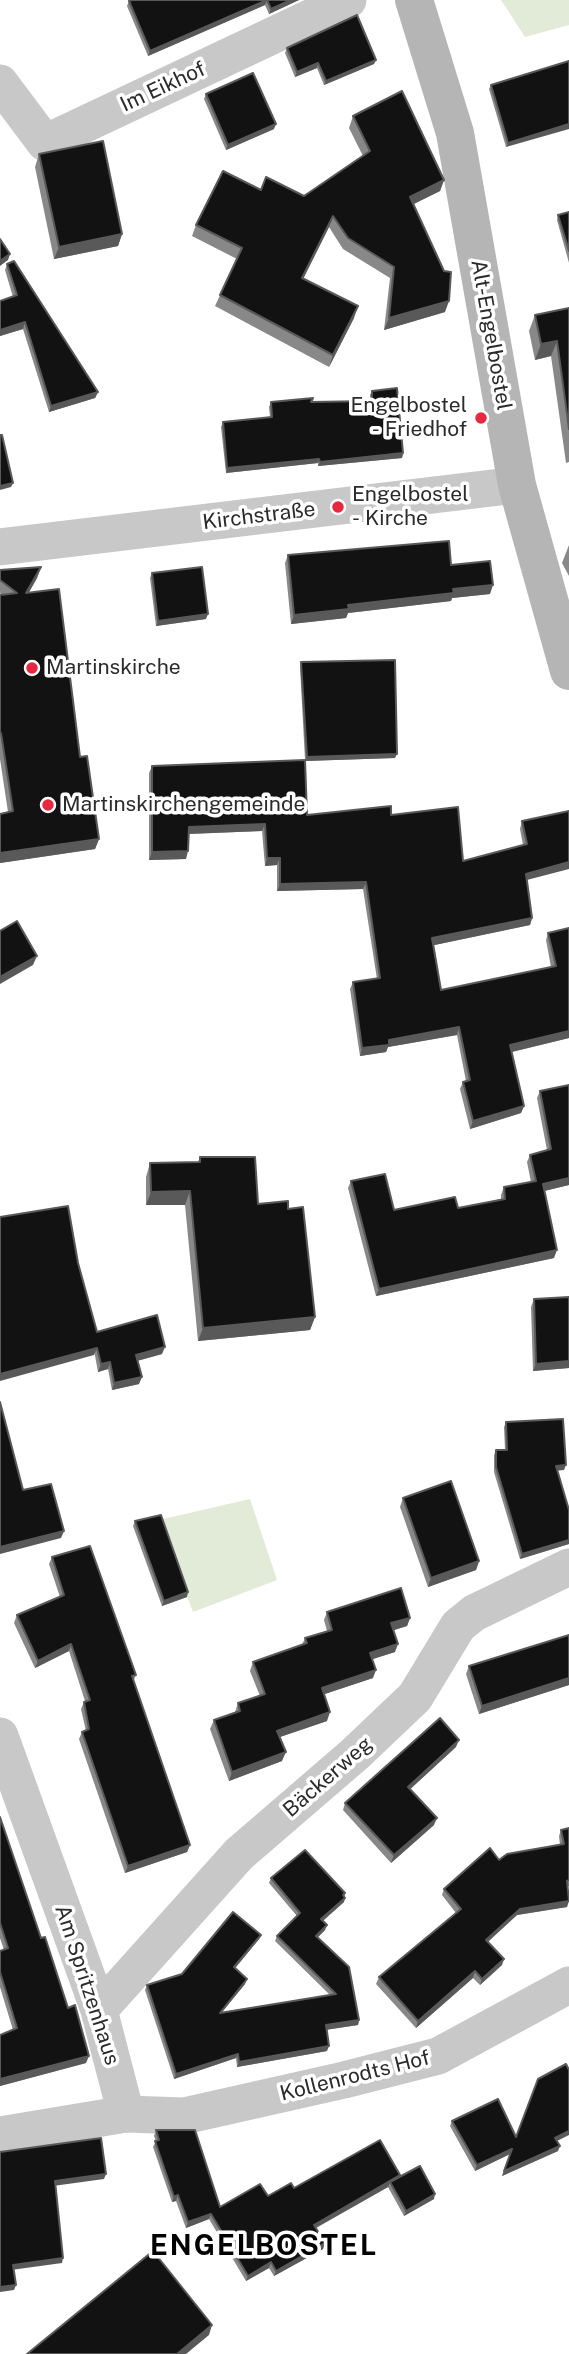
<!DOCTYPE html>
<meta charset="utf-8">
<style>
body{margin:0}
canvas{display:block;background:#fff}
</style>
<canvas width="569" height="2354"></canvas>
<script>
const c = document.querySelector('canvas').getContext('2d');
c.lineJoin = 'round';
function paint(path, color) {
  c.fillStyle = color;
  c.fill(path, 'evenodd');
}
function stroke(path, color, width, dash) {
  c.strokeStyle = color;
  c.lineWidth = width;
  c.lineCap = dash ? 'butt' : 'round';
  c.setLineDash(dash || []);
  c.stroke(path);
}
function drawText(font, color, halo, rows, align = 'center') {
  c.font = font + ' "Public Sans",sans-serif';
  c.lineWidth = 7;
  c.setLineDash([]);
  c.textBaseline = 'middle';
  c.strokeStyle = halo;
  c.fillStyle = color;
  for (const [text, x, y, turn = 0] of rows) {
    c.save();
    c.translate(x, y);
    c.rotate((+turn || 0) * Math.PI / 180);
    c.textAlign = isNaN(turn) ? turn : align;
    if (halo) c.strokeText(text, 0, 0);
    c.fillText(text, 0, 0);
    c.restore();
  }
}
paint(new Path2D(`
 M501,0H569V25L525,37Z
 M250,1499L277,1580L193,1612L159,1520Z`), '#e2ead8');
stroke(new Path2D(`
 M0,83L45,143L348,0
 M0,547L517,485
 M0,1736L99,2010L126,2114L0,2135
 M99,2010L239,1854L355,1754L415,1697L458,1626L474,1613L569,1567
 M126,2114L184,2116L344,2080L438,2056L569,1985`), '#c8c8c8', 37);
stroke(new Path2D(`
 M414,0L455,133L517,485L569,671`), '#b5b5b5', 38);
paint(new Path2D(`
 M299,0L269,14L265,5L148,56L127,6L129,1Z
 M287,48L374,64L324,85L317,68L295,77L285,53Z
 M569,61L506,147L489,89L491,85Z
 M206,94L274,129L226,150L204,99Z
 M353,116L444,180L440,191L413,204L445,312L384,330L390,278L343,249L329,227L303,279L354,318L329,367L215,306L237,259L192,236L196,225L261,190L304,196L363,156L349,128Z
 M39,154L122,234L118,246L54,259L35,167Z
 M569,212V263L557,220L558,215Z
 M7,264L98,392L95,398L49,412L23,329L0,336V301L13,297L5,270Z
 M569,308V462L566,463L551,356L535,360L529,331L535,315Z
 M372,391L403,453L402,458L318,466V463L226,473L221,427L223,422L270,417L269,407L271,402L370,401V395Z
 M569,545V576L562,563Z
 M288,555L451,565L490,594L452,598L451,601L348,613L346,618L291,624L285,563Z
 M41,567L37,578L29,592L80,757L99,839L95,849L0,863V814L8,812L0,759V595H2L0,593V570Z
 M152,573L206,619L156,626L150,578Z
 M301,662L395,758L305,761L307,815H391L463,861L523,845L520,829L522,821L569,811L527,880L532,918L530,925L434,945L441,990L551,967L546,940L548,933L569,928V1038L512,1052L524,1106L521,1113L470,1129L460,1089L463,1082L466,1081L457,1035L388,1047L386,1052L360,1056L350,989L353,982L377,979L363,889L277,891V865L265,866L262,831L188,834L186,859L149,860V773L152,766L305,760L300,667Z
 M569,1085V1185L544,1191L554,1258L376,1296L348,1188L351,1181L394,1210L458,1208L501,1199V1195L504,1187L531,1182L527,1162L530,1155L547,1150L537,1098L540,1091Z
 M200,1157L258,1204L288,1209L315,1317L310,1330L198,1341L185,1205H146V1177L150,1163L198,1162Z
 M78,1263L97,1332L162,1354L137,1361L139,1384L112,1390L108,1369L98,1372Z
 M569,1297V1368L533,1371L531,1307L534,1299Z
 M506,1422L564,1470H557L569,1510V1544L520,1559L494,1472V1455L496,1450H505L504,1427Z
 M403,1498L479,1561L476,1570L428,1587L400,1507Z
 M135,1521L187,1597L162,1606L133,1526Z
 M52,1557L136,1675L133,1682L190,1845L187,1852L125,1873L79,1739L82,1732L86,1731L81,1709L84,1702L85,1701L69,1651L35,1668L14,1623L17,1615L60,1597L49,1564Z
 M327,1612L410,1618L407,1626L393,1630L395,1652L372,1659L373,1678L324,1694L327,1721L280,1737L282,1761L229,1781L210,1729L214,1720L235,1712L238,1703L260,1696L250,1671L253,1662L302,1645L305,1638L327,1631L324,1620Z
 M569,1635V1687V1685L479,1714L466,1674L469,1666Z
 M456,1747L410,1789L434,1825L391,1863L343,1810L345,1803Z
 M0,1817L41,1938L68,2008L86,2063L0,2086V2035L13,2030L0,1987V1951L4,1950L0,1938Z
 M569,1828V1886L567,1887V1907L517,1915L488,1942L502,1965L480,1985L473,1978L416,2028L376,1984L379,1977L456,1913L442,1895L444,1889L499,1860L560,1845L559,1836L561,1830Z
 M271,1878L345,1893L344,1902L323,1921L325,1930L317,1938L359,2020L358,2025L326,2030L327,2051L237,2067L236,2058L174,2079L145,1990L147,1985L182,1974L259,1939L235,1968L245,1984L222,2012L330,1995L275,1941L277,1936L297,1916L269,1883Z
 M452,2121L516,2137L557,2141L558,2151L502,2176L510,2154L475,2171L450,2126Z
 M156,2130L220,2207L268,2196L294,2188L400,2175L434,2199L404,2216L388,2187L316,2228L325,2243L323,2249L274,2276L269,2268L246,2281L209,2219L186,2228L176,2201L172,2202L153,2147L156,2141L154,2136Z`), '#888');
paint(new Path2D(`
 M267,0L265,5L148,56L150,51Z
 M291,0H299L269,14L271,9Z
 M376,60L374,64L324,85L326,81Z
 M318,63L317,68L295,77L297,72Z
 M276,124L274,129L226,150L228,145Z
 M569,124V129L506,147L508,143Z
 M444,180L440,191L406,208L410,197Z
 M333,216L329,227L298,289L302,278Z
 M122,234L118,246L54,259L59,247Z
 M10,254L8,260L0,266V261Z
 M449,301L445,312L384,330L389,318Z
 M358,306L354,318L329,367L333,355Z
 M25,322L23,329L0,336V330Z
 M557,341L551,356L535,360L541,344Z
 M98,392L95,398L49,412L51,406Z
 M403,453L402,458L318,466L320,462Z
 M319,459L318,463L226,473L227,468Z
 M13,483L11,487L0,490V486Z
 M41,567L37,578L23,603L26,593Z
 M493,585L490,594L452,598L451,601L348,613L346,618L291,624L294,615L348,605L453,589Z
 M208,614L206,619L156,626L158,621Z
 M397,754L395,758L305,761L307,757Z
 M265,824L262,831L186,834L189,827Z
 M99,839L95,849L0,863V853Z
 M188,851L186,859L149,860L152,852Z
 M267,858H280L277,865L265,866Z
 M569,862V869L523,881L526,874Z
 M366,882L363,889L277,891L280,884Z
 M532,918L530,925L430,946L432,938Z
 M37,956L33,965L0,984V977Z
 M459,1027L457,1035L388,1047L386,1052L360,1056L362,1048L389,1040Z
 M569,1031V1038L507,1053L510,1045Z
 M524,1106L521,1113L470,1129L473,1121Z
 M569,1178V1185L540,1192L543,1184Z
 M190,1191L185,1205H146L151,1192Z
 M557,1250L554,1258L376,1296L379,1289Z
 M315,1317L310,1330L198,1341L203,1328Z
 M165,1347L162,1354L133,1362L136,1355Z
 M97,1348L94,1355L0,1381V1374Z
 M569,1361V1368L533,1371L536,1364Z
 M110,1362L108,1369L98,1372L101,1364Z
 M142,1377L139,1384L112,1390L114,1383Z
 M566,1465L564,1470L554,1471L556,1466Z
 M64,1531L61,1538L0,1554V1547Z
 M569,1540V1544L520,1559L522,1554Z
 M479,1561L476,1570L428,1587L431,1578Z
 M188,1592L187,1597L162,1606L164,1601Z
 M410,1618L407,1626L388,1632L391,1623Z
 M71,1644L69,1651L35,1668L38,1661Z
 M398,1644L395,1652L367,1661L370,1653Z
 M376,1670L373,1678L319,1696L322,1688Z
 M569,1678V1685L479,1714L482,1706Z
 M330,1712L327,1721L274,1739L277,1731Z
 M459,1740L456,1747L405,1794L408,1787Z
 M286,1752L282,1761L229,1781L232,1772Z
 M437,1818L434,1825L391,1863L394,1855Z
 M190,1845L187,1852L125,1873L128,1866Z
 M345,1898L344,1902L319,1924L321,1919Z
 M569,1901L567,1907L517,1915L483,1946L486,1940L520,1909Z
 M327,1925L325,1930L314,1941L316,1936Z
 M261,1935L259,1939L232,1972L234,1967Z
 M504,1959L502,1965L480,1985L482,1979Z
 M475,1971L473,1978L416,2028L418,2021Z
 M247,1979L245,1984L218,2017L220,2013Z
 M359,2020L358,2025L324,2030L326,2025Z
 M329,2046L327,2051L237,2067L239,2062Z
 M238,2054L236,2058L174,2079L176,2074Z
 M89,2056L86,2063L0,2086V2079Z
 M569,2131V2135L553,2143L555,2138Z
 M560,2146L558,2151L502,2176L504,2171Z
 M512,2149L510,2154L475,2171L477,2165Z
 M106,2174L104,2179L53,2186L55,2181Z
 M400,2175L390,2182L388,2187L312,2230L314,2225Z
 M435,2194L434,2199L404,2216L406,2211Z
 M178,2195L176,2201L172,2202L174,2197Z
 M211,2214L209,2219L186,2228L188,2222Z
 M325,2243L323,2249L274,2276L276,2271Z
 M63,2258L62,2263L11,2270L13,2265Z
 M271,2262L269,2268L246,2281L248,2276Z
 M16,2285L14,2290L0,2292V2287Z
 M212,2325L209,2335L186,2354H177Z`), '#595959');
const building = new Path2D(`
 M132,0H291L271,9L267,0L150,51L129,1Z
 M357,15L376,60L326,81L318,63L297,72L287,48Z
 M569,61V124L508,143L491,85Z
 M253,73L276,124L228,145L206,94Z
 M402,91L444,180L410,197L444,271L451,272L449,301L389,318L394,267L348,238L333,216L302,278L358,306L333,355L220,295L242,248L196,225L223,171L261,190L266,177L304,196L370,151L353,116Z
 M103,141L122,234L59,247L39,154Z
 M569,212V251L558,215Z
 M0,239L10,254L0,261Z
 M14,261L98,392L51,406L25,322L0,330V301L17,295L7,264Z
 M569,308V429L557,341L541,344L535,315Z
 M397,388L403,453L320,462L319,459L227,468L223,422L272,417L271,402L313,398L311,402L372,401V391Z
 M0,435H2L13,483L0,486Z
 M449,541L451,565L490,561L493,585L453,589L454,593L348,605L349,609L294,615L288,555Z
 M41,567L26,593L59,589L80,757L87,756L99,839L0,853V814L13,811L1,733H0V595L17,593L0,580V570Z
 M202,567L208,614L158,621L152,573Z
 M395,660L397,754L307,757L301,662Z
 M305,760L307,815L391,806V815L458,807L463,861L527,844L522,821L569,811V862L526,874L532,918L432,938L441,990L556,966L548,933L569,928V1031L510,1045L524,1106L473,1121L463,1082L470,1080L459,1027L389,1040V1045L362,1048L353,982L380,978L366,882L280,884V858H267L265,824L189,827L188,851L152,852V766Z
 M17,921L37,956L0,977V931Z
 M569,1085V1178L543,1184L557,1250L379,1289L351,1181L385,1174L394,1210L455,1197L458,1208L505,1199L504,1187L536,1181L530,1155L551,1149L540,1091Z
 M200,1157H255L258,1204L288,1201V1209L303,1207L315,1317L203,1328L190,1191L151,1192L150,1163L200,1162Z
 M68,1206L78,1263L97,1332L157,1315L165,1347L136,1355L142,1377L114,1383L110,1362L101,1364L97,1348L0,1374V1217Z
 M569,1297V1361L536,1364L534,1299Z
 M0,1402L23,1490L51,1484L64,1531L0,1547Z
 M563,1419L566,1465L556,1466L569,1510V1540L522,1554L496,1467V1450H507L506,1422Z
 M451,1481L479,1561L431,1578L403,1498Z
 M161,1515L188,1592L164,1601L135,1521Z
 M90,1546L136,1675L132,1676L190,1845L128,1866L82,1732L89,1729L84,1702L90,1700L71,1644L38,1661L17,1615L64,1595L52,1557Z
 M401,1588L410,1618L391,1623L398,1644L370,1653L376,1670L322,1688L330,1712L277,1731L286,1752L232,1772L214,1720L240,1711L238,1703L265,1694L253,1662L307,1643L305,1638L332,1630L327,1612Z
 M569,1635V1678L482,1706L469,1666Z
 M440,1718L459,1740L408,1787L437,1818L394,1855L345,1803Z
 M0,1817L41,1938L45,1937L68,2008L75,2005L89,2056L0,2079V2035L17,2028L0,1972V1951L8,1948L0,1923Z
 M569,1828V1880L567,1881L569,1901L520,1909L486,1940L504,1959L482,1979L475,1971L418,2021L379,1977L461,1909L444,1889L490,1848L499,1860L507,1854L564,1844L561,1830Z
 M305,1850L345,1893L343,1895L345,1898L321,1919L327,1925L316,1936L349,1967L359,2020L326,2025L329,2046L239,2062L238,2054L176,2074L147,1985L182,1974L233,1912L261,1935L234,1967L247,1979L220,2013L336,1994L277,1936L300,1913L271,1878Z
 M566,2064L569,2070V2131L555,2138L560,2146L504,2171L512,2149L477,2165L452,2121L498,2099L516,2137L538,2079Z
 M156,2130H195L220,2207L260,2184L268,2196L291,2183L294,2188L380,2140L400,2175L314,2225L325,2243L276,2271L271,2262L248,2276L211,2214L188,2222L178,2195L174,2197L155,2141L159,2140Z
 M101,2138L106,2174L55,2181L63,2258L13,2265L16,2285L0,2287V2152Z
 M420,2166L435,2194L406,2211L390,2182Z
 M153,2251L212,2325L177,2354H27Z`);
paint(building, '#121212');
stroke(building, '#595959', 2);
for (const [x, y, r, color] of [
 [481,418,7,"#e6293f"],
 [338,507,7,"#e6293f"],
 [32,668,7,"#e6293f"],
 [48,805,7,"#e6293f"]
]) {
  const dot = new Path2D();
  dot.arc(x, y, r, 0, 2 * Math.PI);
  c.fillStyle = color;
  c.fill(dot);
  stroke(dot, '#fff', 2.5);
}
drawText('21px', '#2b2b2b', '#fff', [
 ["Im Eikhof",163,87,-25],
 ["Alt-Engelbostel",491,335,80],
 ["Kirchstraße",259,516,-7],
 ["Bäckerweg",328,1777,-41],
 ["Am Spritzenhaus",87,1985,72],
 ["Kollenrodts Hof",355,2076,-14]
]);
drawText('21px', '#2b2b2b', '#fff', [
 ["Engelbostel",467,406,"right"],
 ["- Friedhof",467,430,"right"],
 ["Engelbostel",352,495],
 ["- Kirche",352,519],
 ["Martinskirche",46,668],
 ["Martinskirchengemeinde",62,805]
], 'left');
c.letterSpacing = '2px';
drawText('bold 28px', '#000', '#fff', [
 ["ENGELBOSTEL",264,2246]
]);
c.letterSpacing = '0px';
</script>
